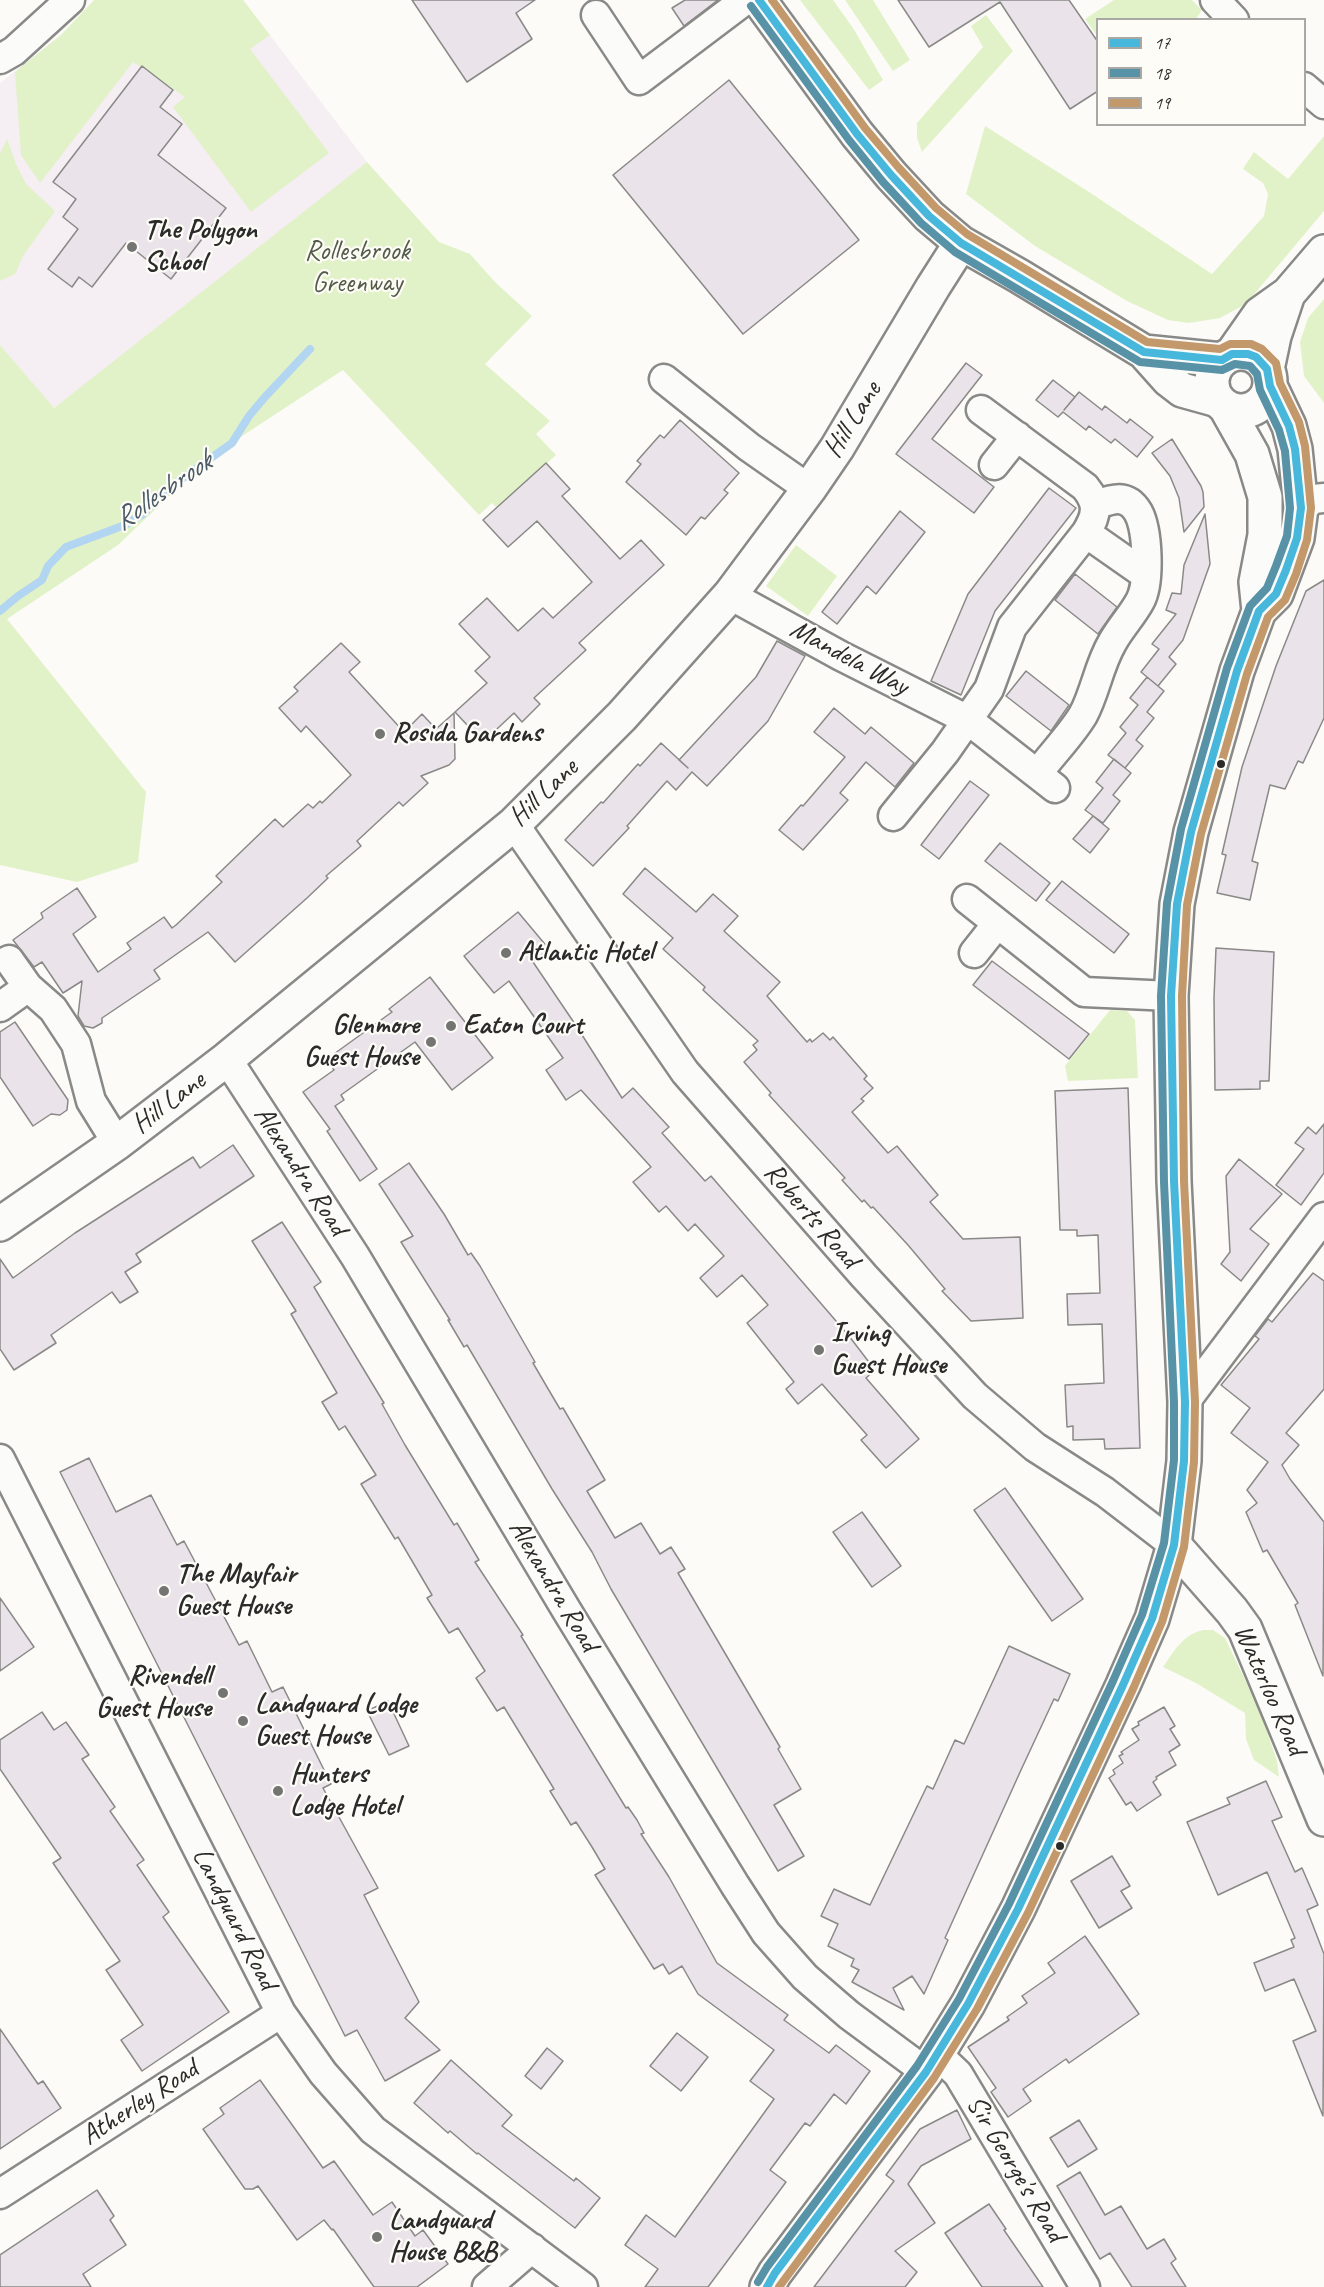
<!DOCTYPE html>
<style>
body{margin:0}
#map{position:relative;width:1324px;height:2287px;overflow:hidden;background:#fcfbf8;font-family:Caveat,sans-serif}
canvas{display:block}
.legend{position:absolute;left:1096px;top:18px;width:210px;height:108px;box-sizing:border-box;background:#fdfcf7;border:2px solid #a9a8a5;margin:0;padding:8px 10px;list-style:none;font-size:18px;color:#2b2b2b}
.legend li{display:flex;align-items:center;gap:12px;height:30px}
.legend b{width:30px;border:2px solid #a9a8a5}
</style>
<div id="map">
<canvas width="1324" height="2287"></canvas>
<ul class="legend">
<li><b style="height:8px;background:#47b8db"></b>17</li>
<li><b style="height:8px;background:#5892a7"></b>18</li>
<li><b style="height:8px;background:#c3986a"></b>19</li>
</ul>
</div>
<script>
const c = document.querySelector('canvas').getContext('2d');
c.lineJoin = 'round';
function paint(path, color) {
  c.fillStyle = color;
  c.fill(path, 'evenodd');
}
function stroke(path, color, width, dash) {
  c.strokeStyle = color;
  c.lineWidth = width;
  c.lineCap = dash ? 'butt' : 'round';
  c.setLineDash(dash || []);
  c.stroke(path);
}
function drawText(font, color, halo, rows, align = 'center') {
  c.font = font + ' Caveat,sans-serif';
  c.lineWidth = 4.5;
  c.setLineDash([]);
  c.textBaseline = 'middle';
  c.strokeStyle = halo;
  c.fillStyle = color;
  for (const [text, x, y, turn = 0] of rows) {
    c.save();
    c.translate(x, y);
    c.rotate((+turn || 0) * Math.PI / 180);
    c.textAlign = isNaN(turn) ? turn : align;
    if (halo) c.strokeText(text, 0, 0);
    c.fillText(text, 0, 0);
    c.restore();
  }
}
paint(new Path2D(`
 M94,0H243L367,162L162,331L53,408L0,345V83L61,35Z`), '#f5eef2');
paint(new Path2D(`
 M94,0H243L270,35L250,49L329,153L251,212L173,107L185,97L133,62L40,183L21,155L15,72L61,35Z
 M800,0H833L853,28L883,80L869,90Z
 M845,0H873L910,60L893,71Z
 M1114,0H1192L1202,10L1196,19L1098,20L1097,36L1085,19Z
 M986,15L1013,51L922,152L917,138V123L983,47L971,26Z
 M985,126L1086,190L1212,274L1264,216L1268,194L1263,183L1243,169L1254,152L1288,179L1324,136V211L1246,304L1220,318L1189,323L1168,320L1127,301L1035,246L966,194Z
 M7,139L16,164L26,184L55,211L23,256L15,274L0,281V154Z
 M367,162L439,242L470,254L495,282L532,316L485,364L550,421L536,434L556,455L497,508L492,503L479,515L343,370L210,457L118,545L7,619L146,792L138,862L77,882L0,865V345L54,408Z
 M1324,299V403L1304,376L1300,342L1308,318Z
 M796,545L837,576L808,616L766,586Z
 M1110,1010L1127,1011L1135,1020L1138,1078L1068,1081L1065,1066Z
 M1204,1630H1213L1225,1638L1260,1711L1277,1761L1279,1777L1254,1760L1246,1739L1245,1713L1196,1683L1163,1667C1174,1651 1184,1633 1204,1630Z`), '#e2f2c8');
stroke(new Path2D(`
 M0,611L18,596L42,580L48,566L66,547L125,525L143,514L162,493L232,443L249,416L265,397L310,349`), '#b2d5f2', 8);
const building = new Path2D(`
 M412,0H535L516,13L532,39L467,82Z
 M685,0H718L684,26L672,8Z
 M898,0H1069L1098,42V91L1070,109L1000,2L929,47Z
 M142,66L173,90L160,107L182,124L158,155L226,208L171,279L126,243L92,287L79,277L72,287L48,269L78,229L63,217L76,199L53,182Z
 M729,80L859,240L743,334L613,175Z
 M966,363L982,375L932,439L994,487L974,513L896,454Z
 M1053,380L1075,397L1064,410L1079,392L1102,410L1105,406L1127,423L1130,419L1153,437L1137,457L1115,439L1111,443L1089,426L1086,430L1063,412L1058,417L1036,400Z
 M680,420L739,473L724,490L728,493L705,519L701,517L686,535L626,482L641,464L637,461L660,435L664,438Z
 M1172,439L1201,486L1203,492L1204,507L1184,532L1179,498L1170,476L1152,453Z
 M546,463L570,489L562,496L620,559L641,540L664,565L579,643L586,650L534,698L540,704L522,722L514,713L483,742L455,712L487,683L475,671L490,657L459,624L487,598L518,631L543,608L553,618L592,582L537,521L508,547L483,520Z
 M1049,488L1076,508L995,611L961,695L931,681L968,594Z
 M900,511L925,532L876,594L867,586L837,624L822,612Z
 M1205,514L1210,564L1183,640L1169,657L1176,664L1158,686L1141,672L1159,649L1152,644L1176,614L1166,610L1172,593L1181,594L1184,565Z
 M1075,574L1117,607L1098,634L1055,600Z
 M1324,580V718L1303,763L1298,761L1285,789L1270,785L1252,861L1258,863L1250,900L1217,893L1226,855L1222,854L1242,767L1276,666L1306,591Z
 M777,641L805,656L768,721L707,786L692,772L676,790L667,781L627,826L629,828L593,866L565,840L601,802L603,803L638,764L640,766L661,743L688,768L679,760L756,677Z
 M341,643L360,662L349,672L404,732L422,714L436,729L454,713L455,759L449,765L421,776L428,783L403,806L399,802L357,841L361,846L326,876L328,878L307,898L235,962L208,932L154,970L160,979L102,1018V1023L93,1028L84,1026L78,1016L82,981L63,993L42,962L34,967L13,940L43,918L41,913L77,888L96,917L73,934L98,972L131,949L127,943L164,917L172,928L176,925L222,882L216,876L275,819L283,827L308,804L313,808L320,801L322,803L351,775L306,726L301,732L279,708L298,691L294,687Z
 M1026,671L1069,705L1051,731L1006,696Z
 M1147,677L1164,691L1147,712L1154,718L1136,740L1143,746L1125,768L1108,755L1126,733L1120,727L1138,705L1130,698Z
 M834,708L865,734L871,727L914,763L895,787L866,762L840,793L848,800L803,850L779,830L801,805L803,806L845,757L814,732Z
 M1114,759L1131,773L1113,795L1120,801L1103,823L1085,810L1103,788L1096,782Z
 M970,781L989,795L939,859L921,845Z
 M1093,816L1109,829L1090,853L1073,839Z
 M1000,843L1050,883L1036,901L985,861Z
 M645,868L696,912L713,894L738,916L724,931L780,982L767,996L807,1042L810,1039L812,1042L823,1033L830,1040L833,1037L867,1076L864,1079L873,1088L861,1099L864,1101L852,1112L888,1153L897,1146L938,1195L930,1202L963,1239L1020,1237L1023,1318L971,1321L942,1291L945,1289L908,1245L873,1207L871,1208L864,1200L862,1202L842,1180L845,1178L769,1095L771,1093L744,1062L757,1050L753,1045L758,1041L703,990L705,987L663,949L673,938L623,894Z
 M1062,881L1129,934L1114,953L1046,900Z
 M518,912L549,949L533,962L577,1027L622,1098L633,1088L669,1127L662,1133L705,1181L711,1176L849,1336L875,1370L866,1378L919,1439L886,1468L861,1440L867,1435L822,1384L798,1404L786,1389L794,1382L747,1323L768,1305L742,1275L717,1297L700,1278L724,1256L695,1224L688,1231L666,1206L659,1212L633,1182L651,1167L581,1090L566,1100L546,1070L563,1058L509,981L494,993L464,956Z
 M1216,948L1274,952L1269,1081H1260V1089L1215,1090L1214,998Z
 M992,961L1089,1034L1069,1059L973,985Z
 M430,977L493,1058L452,1090L415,1042L341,1095L344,1100L335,1106L377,1169L360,1181L327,1131L330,1129L303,1092L334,1070L327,1059L392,1012L389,1009Z
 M15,1022L68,1100L67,1110L60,1115L51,1114L33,1126L0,1077V1032Z
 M1128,1088L1140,1448L1105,1449L1104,1439L1073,1440V1426L1067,1427L1065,1385L1104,1383L1102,1324L1068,1325L1067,1294L1100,1293L1098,1235L1077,1236V1230H1060L1055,1091Z
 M1324,1124V1173L1301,1205L1276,1185L1304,1149L1295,1143L1308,1127L1316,1134Z
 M233,1145L254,1176L136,1254L141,1262L125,1272L138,1292L120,1303L112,1292L51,1335L56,1343L14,1370L0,1349V1259L13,1278L75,1233L193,1157L200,1168Z
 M1239,1159L1282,1194L1250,1229L1269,1244L1241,1281L1221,1264L1230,1252L1226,1176Z
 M409,1163L444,1214L468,1255L471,1253L480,1266L535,1362L533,1363L547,1387L560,1409L563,1408L605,1480L587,1491L615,1538L641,1523L660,1554L671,1547L685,1569L678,1573L780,1747L778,1749L801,1789L774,1805L804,1856L778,1871L611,1589L592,1552L552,1489L467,1345L464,1347L448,1320H450L401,1242L413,1236L379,1184Z
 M282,1222L321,1282L314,1287L384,1403L382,1404L405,1445L454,1525L457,1523L479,1560L475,1562L523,1635L521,1636L626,1808L628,1807L637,1820L644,1833L641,1834L669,1877L717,1963L788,2015L784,2020L829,2053L836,2045L870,2071L846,2104L834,2094L810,2126L805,2123L770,2170L786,2182L708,2287H645L658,2269L625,2245L646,2215L675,2237L774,2099L750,2081L774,2050L698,1994L682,1966L669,1974L663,1964L654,1969L595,1875L605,1869L592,1847L576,1822L571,1825L550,1791L554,1789L504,1707L497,1711L476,1678L485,1671L458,1628L449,1633L427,1598L432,1595L398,1537L395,1539L361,1484L376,1475L345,1426L339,1430L322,1402L337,1393L291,1314L296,1311L252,1241Z
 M1313,1273L1324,1281V1389L1286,1433L1299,1445L1282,1465L1290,1479L1324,1522L1323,1676L1295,1605L1298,1603L1267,1550L1263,1552L1246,1512L1257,1503L1247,1490L1268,1462L1231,1433L1250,1408L1221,1385L1259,1339L1255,1336L1268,1319L1272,1322Z
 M89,1458L116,1512L151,1495L177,1545L184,1541L239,1645L247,1641L272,1692L283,1687L331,1784L323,1788L378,1888L364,1895L419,2002L405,2018L440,2050L385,2081L357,2030L345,2036L60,1472Z
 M1005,1488L1083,1599L1052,1621L974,1510Z
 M862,1512L901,1566L872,1587L833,1532Z
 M0,1598L34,1647L0,1671Z
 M1009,1646L1070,1674L1058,1701L1054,1699L1021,1770L945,1938L948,1940L924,1994L912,1976L893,1988L904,2010L852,1982L859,1970L851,1966L854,1959L828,1946L838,1924L821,1916L834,1889L870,1905L927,1786L933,1789L955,1740L964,1744Z
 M388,1701L409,1746L389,1755L367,1711Z
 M1164,1707L1175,1726L1170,1729L1180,1745L1169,1752L1176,1765L1156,1777L1157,1779L1153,1782L1161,1795L1137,1811L1131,1802L1126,1805L1109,1778L1115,1774L1113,1770L1123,1763L1119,1756L1123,1754L1121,1752L1139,1740L1132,1729L1139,1725L1138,1722Z
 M42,1712L54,1730L66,1722L89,1755L82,1759L115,1807L110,1811L144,1860L137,1865L169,1912L163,1917L229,2012L142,2071L121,2040L143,2025L106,1970L120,1961L53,1863L61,1858L0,1769V1740Z
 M1266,1781L1282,1817L1272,1821L1295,1872L1302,1868L1318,1905L1307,1910L1324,1954L1323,2116L1293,2041L1316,2031L1294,1979L1265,1991L1254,1963L1294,1947L1291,1940L1295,1938L1267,1872L1218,1895L1187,1822L1230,1804L1227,1798Z
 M1112,1856L1130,1886L1121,1891L1132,1908L1099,1928L1071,1881Z
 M1085,1936L1139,2014L1069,2063L1066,2059L1023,2089L1031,2101L1008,2117L991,2092L996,2088L968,2047L1009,2020L1007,2017L1027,2003L1022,1996L1055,1973L1048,1963Z
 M0,2029L38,2084L43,2081L61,2108L0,2149Z
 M677,2033L708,2057L681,2091L650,2066Z
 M547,2048L563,2061L541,2089L525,2076Z
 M451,2060L512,2115L502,2126L574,2181L576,2178L600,2198L575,2228L478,2153L477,2154L450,2131L448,2133L414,2103Z
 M260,2080L323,2168L334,2161L373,2215L392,2202L415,2236L423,2230L448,2264L417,2287H374L333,2229L332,2230L324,2220L297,2240L258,2186L253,2189H245L203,2129L224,2114L220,2108Z
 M957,2110L971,2139L921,2166L908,2184L935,2223L895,2251L917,2272L905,2287H814L894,2181L886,2175L920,2129Z
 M1079,2120L1097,2149L1068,2167L1050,2138Z
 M1080,2172L1105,2215L1121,2206L1147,2249L1164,2239L1176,2259L1171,2263L1186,2287H1132L1110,2253L1100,2259L1057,2186Z
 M97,2190L114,2216L110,2220L126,2245L83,2274L91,2287H0V2255Z
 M989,2204L1006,2229L1004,2230L1043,2287H982L945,2233Z`);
paint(building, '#ebe3ea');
stroke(building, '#898987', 1.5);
const minor = new Path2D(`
 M1215,0L1234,20
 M596,15L639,80L745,0
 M0,59L14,51L70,0
 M1304,87L1324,104
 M664,379L749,447L809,489
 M994,465L1017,436
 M1301,508L1314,499L1324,498
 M1086,533L1146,575
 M730,595L841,656L968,720L1055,788
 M1038,773C1052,754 1071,735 1083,715C1095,693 1099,665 1112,643C1120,628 1132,616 1140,601C1150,583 1148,530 1138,512C1127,493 1112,499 1095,505
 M893,816L945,752L989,689L1012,627L1086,533C1097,515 1099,504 1085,487L981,410
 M514,824L685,1072L864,1276L975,1396L1035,1447L1105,1492L1174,1545
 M967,899L1084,992L1171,996
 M974,953L997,924
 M9,960L28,987L53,1009L76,1044L91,1101L117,1143
 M0,1007L28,987
 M227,1059L355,1256L567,1611L735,1885L766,1933L805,1977L849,2015L926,2072
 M1185,1402L1324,1217
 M0,1459L281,2013L323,2073L373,2130L583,2287
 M938,2055L958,2074L1085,2287
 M0,2194L281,2013
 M487,2287L532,2248`);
const tertiary = new Path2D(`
 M759,0L857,134L891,175L929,216L961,243L1019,276L1144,352L1169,380L1182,390L1218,400
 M1144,352L1222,360
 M0,1224L117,1143L227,1059L514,824L622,716L730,595L809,489L837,448L933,287L961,243
 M1174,1545L1232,1611L1245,1629L1324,1819`);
const primary = new Path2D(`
 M1212 382a29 29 0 1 1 58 0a29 29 0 1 1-58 0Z
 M1232,354L1260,314L1288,294L1324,252
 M1267,369L1274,336L1288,294
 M1225,406L1252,454L1265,497V535L1256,582L1259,611
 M767,2287L775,2273L926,2072L968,2004L1018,1909L1123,1685L1152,1619L1174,1545L1184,1461L1185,1402L1174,1181L1171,996L1177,904L1191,832L1237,671L1259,611L1276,594L1297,538L1301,508L1295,449L1289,426L1270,386`);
stroke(minor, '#898987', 33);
stroke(tertiary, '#898987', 38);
stroke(primary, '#898987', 38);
stroke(minor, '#fbfbf9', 28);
stroke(tertiary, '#fbfbf9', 33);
stroke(primary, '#fbfbf9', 33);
stroke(new Path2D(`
 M759,0L857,134L891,175L929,216L961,243L1144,352L1222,360L1232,354H1248L1256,357L1267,369L1270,386L1289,426L1295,449L1301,508L1297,538L1286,570L1276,594L1259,611L1237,671L1191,832L1177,904L1171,996L1174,1181L1185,1402L1184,1461L1174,1545L1152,1619L1123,1685L1018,1909L968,2004L926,2072L775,2273L767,2287`), '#47b8db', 8);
stroke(new Path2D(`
 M751,6L849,140L883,182L921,223L955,252L1140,362L1222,370L1235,364L1250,366L1257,374L1260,390L1279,430L1285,451L1290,508L1287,536L1276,566L1267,588L1250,606L1227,668L1181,829L1167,903L1161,996L1164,1182L1174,1402V1460L1164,1543L1142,1615L1113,1681L1009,1904L959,1999L917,2066L767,2267L758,2282`), '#5892a7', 8);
stroke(new Path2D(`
 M772,0L865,128L899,168L936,208L967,234L1147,342L1220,349L1230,344H1251L1262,349L1276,363L1280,383L1299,422L1305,446L1311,508L1307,540L1296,574L1285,600L1268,617L1247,674L1201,834L1187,905L1182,996L1184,1181L1195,1402L1194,1462L1184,1547L1162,1622L1133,1689L1028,1913L977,2009L934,2078L779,2287`), '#c3986a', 8);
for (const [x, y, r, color] of [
 [132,247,6,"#747473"],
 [380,734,6,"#747473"],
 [1221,764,5,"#2b2b2b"],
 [506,953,6,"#747473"],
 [451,1026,6,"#747473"],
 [431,1042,6,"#747473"],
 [819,1350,6,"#747473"],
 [164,1591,6,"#747473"],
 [223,1693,6,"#747473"],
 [243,1721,6,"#747473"],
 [278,1791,6,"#747473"],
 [1060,1846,5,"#2b2b2b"],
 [377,2237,6,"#747473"]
]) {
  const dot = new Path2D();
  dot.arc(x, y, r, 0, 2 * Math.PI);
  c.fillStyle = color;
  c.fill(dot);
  stroke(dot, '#fdfcf7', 2);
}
drawText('bold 28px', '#2b2b2b', '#fdfcf7', [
 ["The Polygon",144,231],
 ["School",144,263],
 ["Rosida Gardens",392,734],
 ["Atlantic Hotel",518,953],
 ["Glenmore",419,1026,"right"],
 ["Guest House",419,1058,"right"],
 ["Eaton Court",463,1026],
 ["Irving",831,1334],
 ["Guest House",831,1366],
 ["The Mayfair",176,1575],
 ["Guest House",176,1607],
 ["Rivendell",211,1677,"right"],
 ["Guest House",211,1709,"right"],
 ["Landguard Lodge",255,1705],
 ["Guest House",255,1737],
 ["Hunters",290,1775],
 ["Lodge Hotel",290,1807],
 ["Landguard",389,2221],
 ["House B&B",389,2253]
], 'left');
drawText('28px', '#535b48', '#fdfcf7', [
 ["Rollesbrook",357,252],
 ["Greenway",357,284]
]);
drawText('28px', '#2b2b2b', '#fdfcf7', [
 ["Hill Lane",853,420,-58],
 ["Mandela Way",849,658,28],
 ["Hill Lane",544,793,-44],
 ["Hill Lane",169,1103,-37],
 ["Alexandra Road",300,1171,57],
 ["Roberts Road",811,1216,49],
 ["Alexandra Road",553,1586,59],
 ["Waterloo Road",1269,1690,66],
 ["Landguard Road",234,1919,63],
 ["Atherley Road",140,2103,-33],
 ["Sir George's Road",1015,2169,59]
]);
drawText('italic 30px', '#4a5966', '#fdfcf7', [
 ["Rollesbrook",163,492,-35]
]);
</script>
